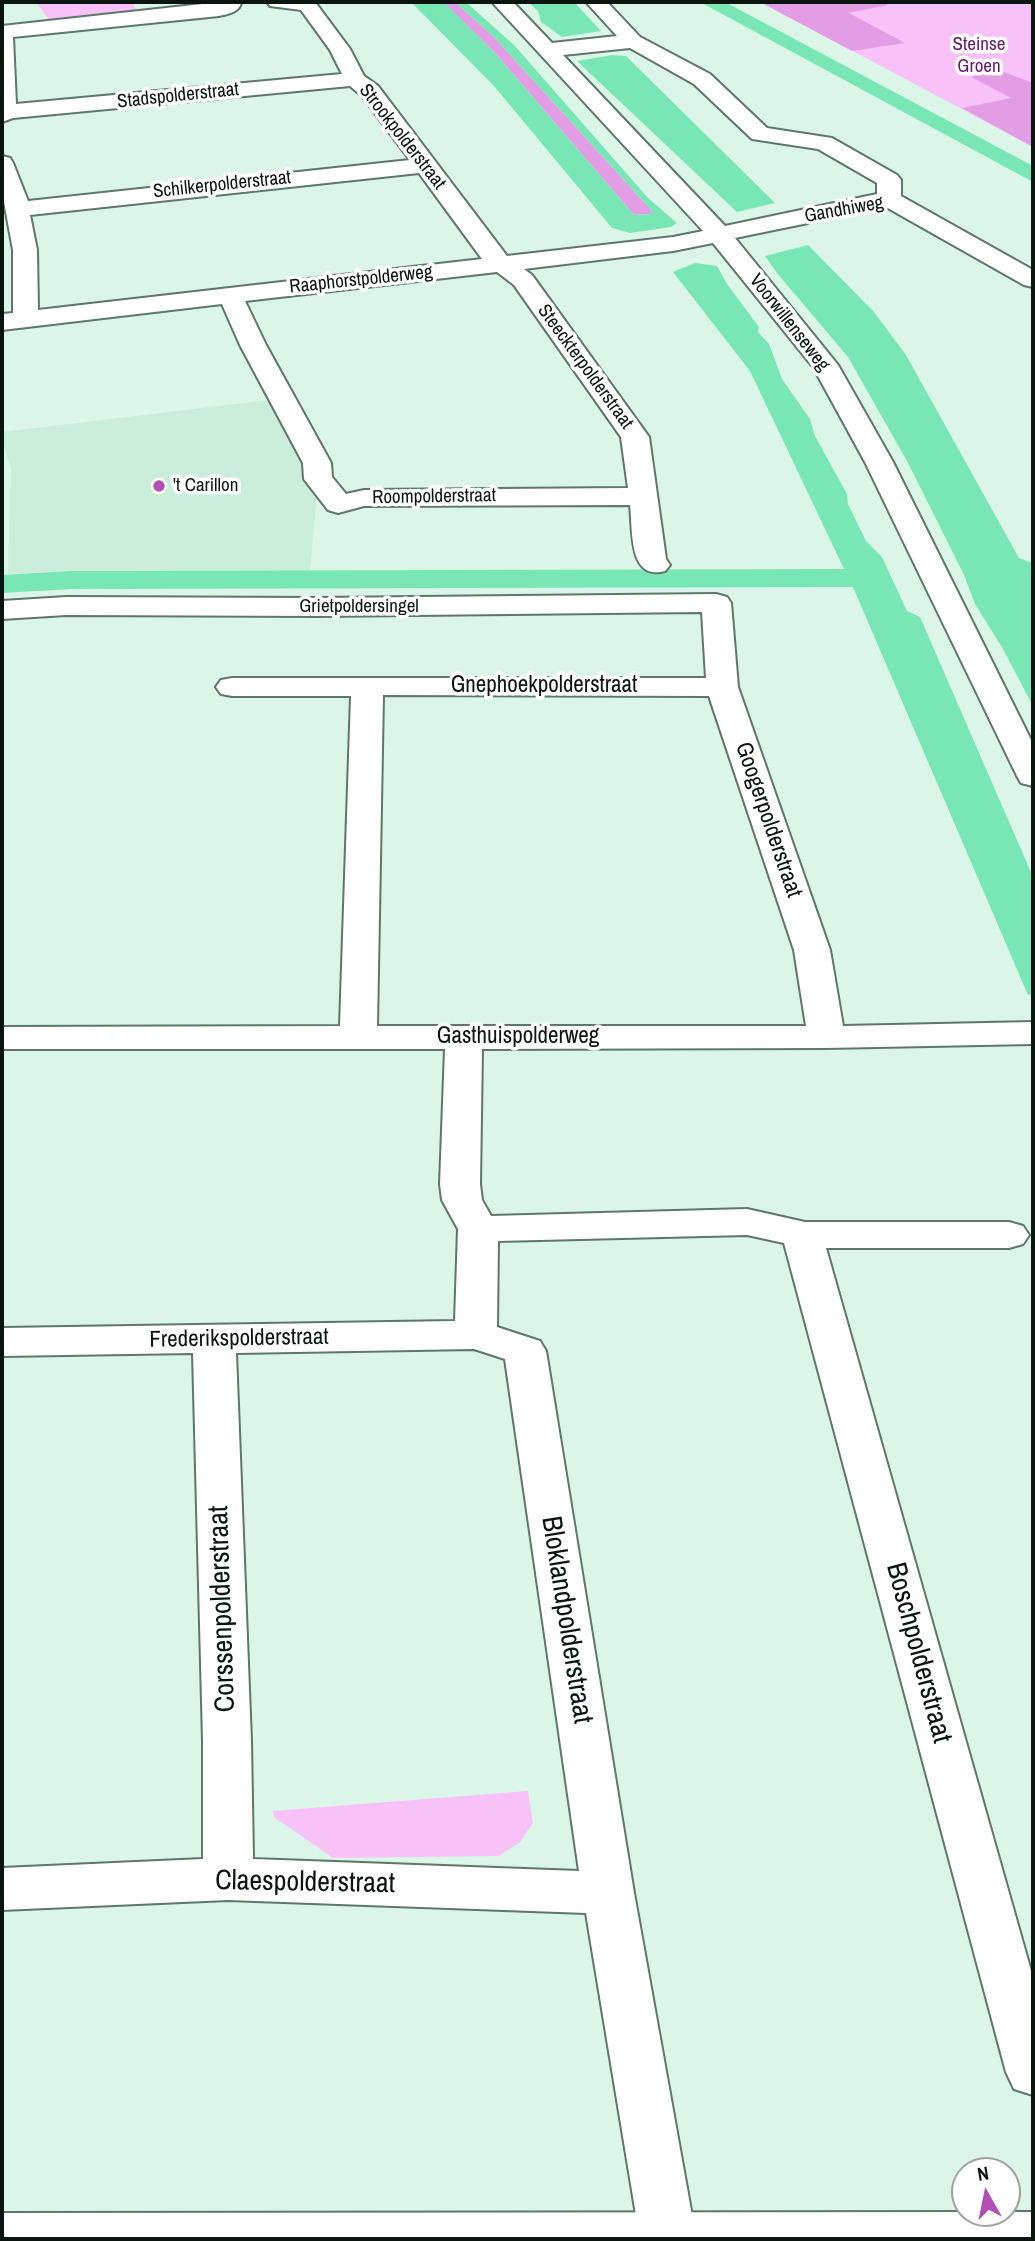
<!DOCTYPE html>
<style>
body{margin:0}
#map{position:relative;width:1035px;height:2241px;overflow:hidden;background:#dbf6e8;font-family:"Archivo Narrow",sans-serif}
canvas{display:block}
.frame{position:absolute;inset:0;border:4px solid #0b1510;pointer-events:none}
.north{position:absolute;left:951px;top:2157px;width:70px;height:70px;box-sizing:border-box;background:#fff;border:2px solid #9da19f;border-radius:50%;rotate:351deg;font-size:19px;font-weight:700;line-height:28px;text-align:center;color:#0b1510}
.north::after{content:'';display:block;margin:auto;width:24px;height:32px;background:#b24fb6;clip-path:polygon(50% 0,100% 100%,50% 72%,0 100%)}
</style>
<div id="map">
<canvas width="1035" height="2241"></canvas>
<div class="frame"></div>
<div class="north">N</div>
</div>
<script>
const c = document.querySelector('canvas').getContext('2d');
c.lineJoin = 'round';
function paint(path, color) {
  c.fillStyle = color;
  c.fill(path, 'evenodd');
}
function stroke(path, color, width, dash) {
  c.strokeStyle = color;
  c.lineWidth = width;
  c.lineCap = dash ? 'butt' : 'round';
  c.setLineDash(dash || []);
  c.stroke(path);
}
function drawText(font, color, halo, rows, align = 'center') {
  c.font = font + ' "Archivo Narrow",sans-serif';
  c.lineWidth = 7;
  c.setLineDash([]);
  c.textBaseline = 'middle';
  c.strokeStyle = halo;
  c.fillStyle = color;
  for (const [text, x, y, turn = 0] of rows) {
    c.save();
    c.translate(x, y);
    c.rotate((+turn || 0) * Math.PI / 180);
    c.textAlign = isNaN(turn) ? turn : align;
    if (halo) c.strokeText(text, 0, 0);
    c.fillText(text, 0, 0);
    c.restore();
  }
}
paint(new Path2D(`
 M269,400L303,466L304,481L317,495L310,570L70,571L8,574L11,468L2,441V432Z`), '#caeedb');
paint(new Path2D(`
 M36,2H132L138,13L50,21Z
 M761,2H1033V147Z
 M528,1791L533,1823L520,1842L499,1856L333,1858L274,1817L273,1811Z`), '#f8c2f8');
paint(new Path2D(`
 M443,2H455L494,37L652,211L651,214L634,215L495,53Z
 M760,2H881L888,5L849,13L905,43L852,51Z
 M999,70L1033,83V147L962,108L1011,98L971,77Z`), '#e39de5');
paint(new Path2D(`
 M411,2H443L449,7L495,53L634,215L651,214L652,211L494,37L455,2H466L515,46L648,198L677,223L671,227L630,233L612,228L494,86Z
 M528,2H574L601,31L562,37L541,22L538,11Z
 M700,2H725L1033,166V182Z
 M613,55L626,56L775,203L737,212L577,61Z
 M808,245L874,312L906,355L1019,558L1033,563V706L1003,649L975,604L964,575L907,461L848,357L777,273L765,256Z
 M695,263L717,266L727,284L759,327L758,332L769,344L782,379L810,419L815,436L847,494L848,504L866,541L882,557L907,611L920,617L1033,877V994L1028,995L853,587L72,589L2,593V575L70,571L844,569L750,371L673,272Z`), '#78e7b5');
const minor = new Path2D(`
 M221,2H241C240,12 228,14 219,16L13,37L16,104L342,74L330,50L301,10L270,6L267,2H315L350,49L364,76L378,86L507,256L673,237L703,231L492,2H513L552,43L617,36L586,2H607L640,37L710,74L767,128L832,138L897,175L901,180V196L1033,270V287L1024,285L886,207L735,238L838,365L893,462L1033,744V786L1021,783L1017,776L865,462L813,367L713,243L673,251L524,269L532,275L649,437L666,559L670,565L665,571C628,581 633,530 630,505L364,506L338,513L328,510L304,479L303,463L240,345L222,304L2,330V314L13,313V250L2,191V156L10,158L13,163L28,201L410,160L362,96L350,86L13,118L2,122V26ZM630,48L694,84L752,139L818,149L877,183V194L725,226L563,55ZM419,173L482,259L38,310L37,250L30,215ZM497,272L514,285L621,437L628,488L364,490L346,494L332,477L331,463L266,345L245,301Z
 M716,594L727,597L731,603L738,687L830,950L843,1026L1033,1022V1044L826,1048L482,1049L480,1184L482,1200L491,1216L747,1209L805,1222H1009L1023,1226L1029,1235L1023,1244L1009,1248H826L1033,1978V2095L1014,2089L1006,2072L784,1243L747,1235L498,1241L497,1327L540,1341L546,1351L634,1893L696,2238L640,2239L586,1913L228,1900L2,1910V1868L203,1859V1741L193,1353L2,1356V1328L455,1321L458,1229L442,1200L440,1184L445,1049H2V1027L340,1026L351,696H232L221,694L216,687L221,680L232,678H706L702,612L318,616L66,615L2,619V601L66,597L318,598ZM383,695L709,696L794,950L806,1026H377ZM474,1349L505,1359L579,1871L253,1859L251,1741L236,1353Z`);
const tertiary = new Path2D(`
 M1007,2212H1033V2239H2V2213Z`);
stroke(minor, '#5e776a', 4);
stroke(tertiary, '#5e776a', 4);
paint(minor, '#fff');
paint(tertiary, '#fff');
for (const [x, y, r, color] of [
 [159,486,7,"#b24fb6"]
]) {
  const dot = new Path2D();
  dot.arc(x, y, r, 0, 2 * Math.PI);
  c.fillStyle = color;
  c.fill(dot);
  stroke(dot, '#fff', 2.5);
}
drawText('19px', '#68146c', '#fff', [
 ["Steinse",979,45],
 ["Groen",979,67]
]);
drawText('19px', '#0b1510', '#fff', [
 ["Stadspolderstraat",178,96,-6],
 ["Strookpolderstraat",402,137,52],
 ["Schilkerpolderstraat",222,185,-6],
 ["Gandhiweg",844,210,-10],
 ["Raaphorstpolderweg",361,280,-6],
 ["Voorwillenseweg",789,323,52],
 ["Steeckterpolderstraat",585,367,54],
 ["Roompolderstraat",434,497,-1],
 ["Grietpoldersingel",359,607]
]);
drawText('19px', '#0b1510', '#fff', [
 ["'t Carillon",173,486]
], 'left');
drawText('23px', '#0b1510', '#fff', [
 ["Gnephoekpolderstraat",544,686],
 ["Googerpolderstraat",768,820,71],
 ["Gasthuispolderweg",518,1037],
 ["Frederikspolderstraat",239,1339,-1]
]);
drawText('28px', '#0b1510', '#fff', [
 ["Corssenpolderstraat",223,1609,-92],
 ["Bloklandpolderstraat",566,1620,81],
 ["Boschpolderstraat",918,1653,75],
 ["Claespolderstraat",305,1883,1]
]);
</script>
